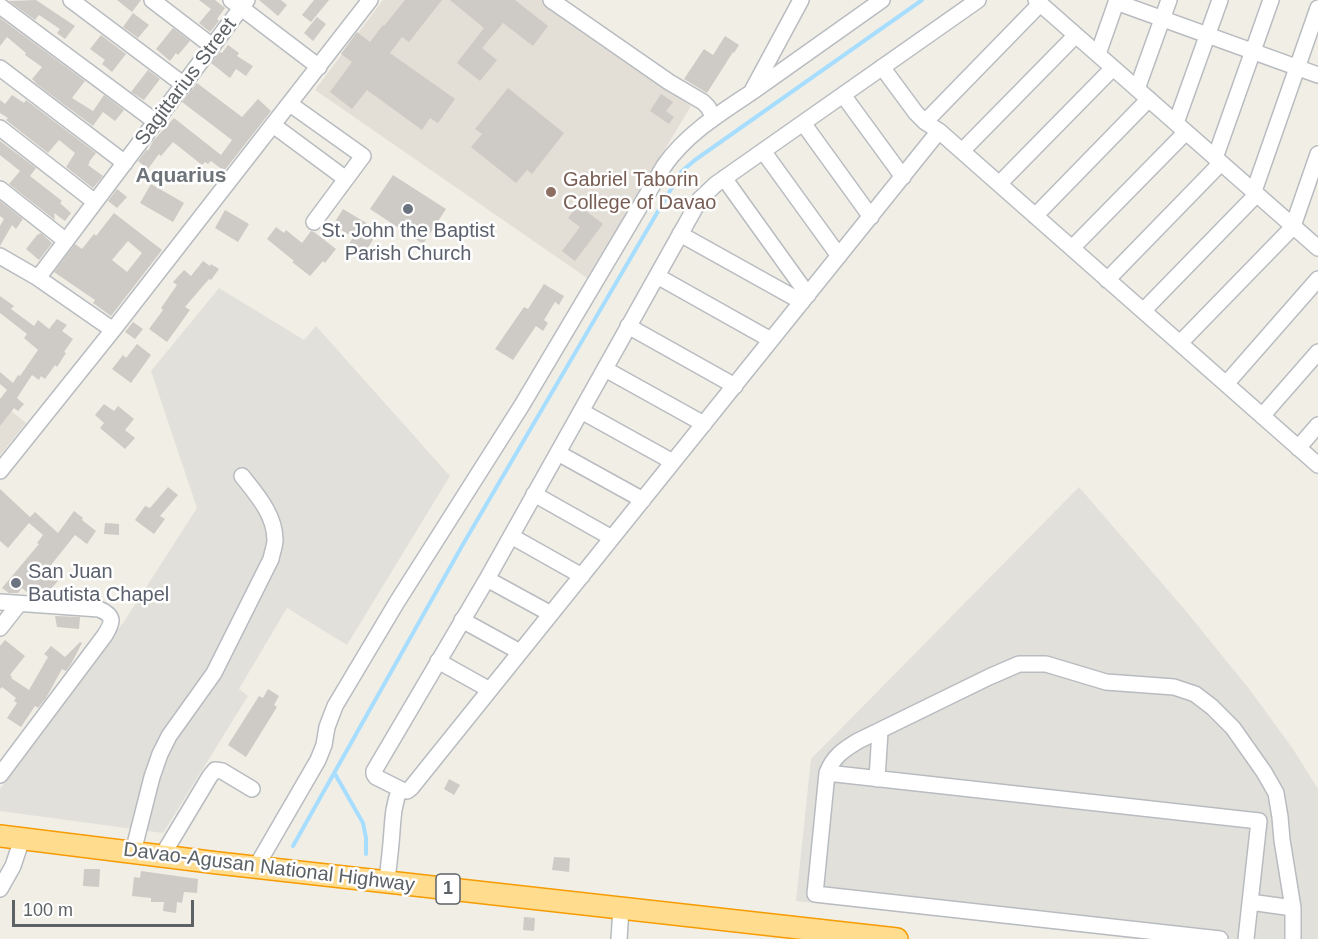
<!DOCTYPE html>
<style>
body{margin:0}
#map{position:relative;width:1318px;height:939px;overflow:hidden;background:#f1eee6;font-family:Arial,sans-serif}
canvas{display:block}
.scale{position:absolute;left:12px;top:900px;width:182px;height:27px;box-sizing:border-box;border:3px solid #5d6267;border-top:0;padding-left:8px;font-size:18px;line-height:21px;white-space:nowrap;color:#5d6267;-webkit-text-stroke:4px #fff;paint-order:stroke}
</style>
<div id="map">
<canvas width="1318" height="939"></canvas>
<div class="scale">100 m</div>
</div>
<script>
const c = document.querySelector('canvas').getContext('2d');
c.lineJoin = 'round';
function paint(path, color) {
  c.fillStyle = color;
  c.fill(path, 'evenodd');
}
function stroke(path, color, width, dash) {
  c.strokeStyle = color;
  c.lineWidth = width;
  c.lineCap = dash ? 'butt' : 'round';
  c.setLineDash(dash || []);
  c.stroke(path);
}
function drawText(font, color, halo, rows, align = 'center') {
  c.font = font + ' Arial,sans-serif';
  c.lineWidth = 5;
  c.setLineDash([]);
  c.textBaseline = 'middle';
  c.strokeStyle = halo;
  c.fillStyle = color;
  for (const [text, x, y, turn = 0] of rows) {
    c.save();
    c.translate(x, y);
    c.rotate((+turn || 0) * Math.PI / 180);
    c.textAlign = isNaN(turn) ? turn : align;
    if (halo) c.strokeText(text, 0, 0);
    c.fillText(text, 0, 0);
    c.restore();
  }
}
paint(new Path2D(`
 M219,288L304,340L316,326L450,476L347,645L287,608L239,689L248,696L163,833L0,811V789L125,620L197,508L151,371Z
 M1079,487L1185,610L1250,690L1293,749L1318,789V939H1138L796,901L811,759Z`), '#e1e0da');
paint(new Path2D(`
 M383,0H541L691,106L587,278L315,90Z
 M0,402L26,423L0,455Z`), '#e3dfd7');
stroke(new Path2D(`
 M335,774L363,823L366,838V854
 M293,846L462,546L681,172L695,160L922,0`), '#a7deff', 4);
paint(new Path2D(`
 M36,0L75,26L65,39L57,33L60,29L39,15L35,20L9,1Z
 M117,0H141L132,12Z
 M199,0H215L225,8L217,19L219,21L210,32L199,23L211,9Z
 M259,0H281L287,5L278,16Z
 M314,0H329L311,22L302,15Z
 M405,0H442L409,42L402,37L390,53L455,99L438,123L430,118L422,130L367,90L352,109L330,92L352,62L341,54L357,32L370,42L383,25L384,26Z
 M450,0H515L548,26L533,46L503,23L482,48L497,60L480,81L457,63L484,28Z
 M133,13L149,25L138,38L123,27Z
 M317,17L326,24L313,41L304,33Z
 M0,18L85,81L72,98L93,111L104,95L124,110L115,121L103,112L93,126L38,85L32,79L42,67L25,55L26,53L7,37L0,46Z
 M173,28L190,41L178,55L176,53L170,61L156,49Z
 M101,35L126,54L112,72L102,64L105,60L90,49Z
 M725,36L739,45L734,53L733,52L707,93L684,79L704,49L713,55Z
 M228,45L239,53L237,56L253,66L246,76L236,69L230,78L211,63L220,52L222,53Z
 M148,70L160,79L144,100L131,92Z
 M197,83L242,117L258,99L271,111L224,171L211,161L208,164L205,162L202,165L173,142L161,156L159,154L148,169L138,161L147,149L148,151L153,141L174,118L221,155L232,140L182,102Z
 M508,88L564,133L532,174L527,170L516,183L471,147L482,134L475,129Z
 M661,94L673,102L666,111L674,117L669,124L650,111Z
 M12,95L24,103L26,100L96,153L89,162H90L88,165L103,176L93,188L66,167L75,153L59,140L48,153L6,120L8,118L0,113V100L5,104Z
 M0,141L36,168L30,176L62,201L60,203L71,213L65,221L54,213L55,220L9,184L20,171L0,155Z
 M393,175L446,209L423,244L370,209Z
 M151,184L184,203L173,222L140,203Z
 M117,189L127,197L117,208L108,201Z
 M0,201L23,219L16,229L12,225L0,246V226L4,219L0,216Z
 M578,205L603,224L575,261L562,251L580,227L568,218Z
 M343,209L368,224L363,232L374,238L361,259L346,249L353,237L333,225Z
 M225,210L249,224L238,242L215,228Z
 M114,213L162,250L111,316L93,303L95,300L54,272L75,244L82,249L94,234L96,236ZM128,241L142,253L127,272L112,260Z
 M276,227L284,233L286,230L302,243L311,231L314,232L336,249L325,263L323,261L310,276L292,262L294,261L267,239Z
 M41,233L52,243L39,260L26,249L37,235Z
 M203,261L210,266L211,264L219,269L211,280L209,279L185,307L190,310L167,342L149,329L163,310L161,308L177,285L173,282L184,270L191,276Z
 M544,284L564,296L559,305L555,302L544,320L548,323L543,331L536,326L513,360L495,349L524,307L528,309Z
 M0,296L14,306L11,309L34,326L38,320L49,329L57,319L67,325L62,331L73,339L64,352L66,353L57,367L55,365L45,379L41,376L39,380L32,375L17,398L24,404L18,411L14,408L0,426V399L7,390L0,384V372L13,383L18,375L20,376L38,350L24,338L27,334L0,313Z
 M133,322L143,329L135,339L125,332Z
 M137,344L151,355L131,383L112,369L123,355L126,358Z
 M104,404L114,411L118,406L134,419L125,430L135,438L125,449L100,428L104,423L95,415Z
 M168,487L178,495L160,516L165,519L154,534L135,520L145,506L150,508Z
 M0,489L30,517L35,512L58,533L74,511L83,518L82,520L96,531L87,544L75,535L47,570L58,581L45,595L29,594L22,588L18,593H9L2,588L39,544L37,543L43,535L29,523L8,548L0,541Z
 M105,523L119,524V535L104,534Z
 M55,616L80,617L79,629L57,627Z
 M5,640L25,656L10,675L12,677L11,678L29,690L48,657L44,654L51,646L65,657L80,642L82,643L71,664L66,671L62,669L46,698L38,708L35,706L21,727L7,718L17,703L14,701L16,698L2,687L0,689V646Z
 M268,689L279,696L274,705L277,707L246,757L228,745L259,696L263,698Z
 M449,779L460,785L454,795L444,789Z
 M554,857L570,858L569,872L552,870Z
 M84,869H100L99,887L83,886Z
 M141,871L198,879L197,893L184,892L182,903L177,902L176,913L163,911L164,902H151V898L132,896L134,877L140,878Z
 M524,917L535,918L534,931L523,930Z`), '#cecac5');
const minor = new Path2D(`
 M71,0L184,85
 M152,0L212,46
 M231,0L319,67
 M551,0L669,82L703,102L708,107L714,118
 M1036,0L1318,248
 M1116,2L1318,75
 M0,6L156,122
 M1098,54L1117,0
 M882,67L916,113L925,122L939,131L1318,465
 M0,68L125,163
 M753,89L801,0
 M1137,89L1169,0
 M843,95L903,177
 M290,104L363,156L314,222
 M925,122L1040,4
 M803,123L871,217
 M1176,123L1220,0
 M273,125L346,179
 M0,128L95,202
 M939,131L411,788L407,791L402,790L376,777L374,774V771L487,579L700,199L716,184L978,0
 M763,151L839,256
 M962,151L1076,35
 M1215,158L1271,0
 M724,178L808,295
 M999,184L1113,68
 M0,189L66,241
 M1254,191L1318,8
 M1035,216L1149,99
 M680,234L802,302
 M1072,248L1186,132
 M0,256L38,278L113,330
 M657,276L771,340
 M38,278L247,0
 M1107,280L1221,163
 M1143,311L1257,194
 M628,326L735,386
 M1180,343L1289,231L1293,226L1318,154
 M605,369L704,424
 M1226,384L1318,279
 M581,411L673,462
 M1262,416L1318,352
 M1298,448L1318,425
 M558,453L643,500
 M0,471L113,330L370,0
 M534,494L612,538
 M511,536L582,576
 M487,579L551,614
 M0,602L99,609C115,616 113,622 105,635L0,775
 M462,620L520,652
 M0,628L19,604
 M438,661L490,690
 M827,773L1259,821L1246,939
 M877,779L880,731
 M133,852L152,777L160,754L169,736L214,673L271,559C272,553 275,546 275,540C275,515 257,495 242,476
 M162,856L210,776L215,770L222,771L252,789
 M256,867L318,760L324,745L327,727L335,706L397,602L522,405L664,166C687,133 722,112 755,90C797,60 839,30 882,0
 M387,882C388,869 390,856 391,843C393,824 392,807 400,789
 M0,889L13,866L22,839
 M1250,902L1293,908
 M619,939L621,909
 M1220,939L815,894L827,773C833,757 843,750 858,741L989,677L1019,664H1046L1106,682L1174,687L1195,694L1212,707L1233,728L1264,772L1276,793L1280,817L1282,840L1293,908V939`);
const highway = new Path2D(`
 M0,836L218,863L897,939`);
stroke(minor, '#b8bcc0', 18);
stroke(highway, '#f69b00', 24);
stroke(minor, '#fff', 15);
stroke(highway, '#ffdc8e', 21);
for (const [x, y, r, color] of [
 [551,192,6,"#8d6e63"],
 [408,209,6,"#6b7280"],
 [16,583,6,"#6b7280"]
]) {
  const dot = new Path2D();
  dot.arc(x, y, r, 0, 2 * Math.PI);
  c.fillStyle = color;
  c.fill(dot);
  stroke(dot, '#fff', 2);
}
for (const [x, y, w] of [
 [448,889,24]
]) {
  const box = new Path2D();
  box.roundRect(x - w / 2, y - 15, w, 30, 4.5);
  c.fillStyle = '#fff';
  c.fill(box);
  stroke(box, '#5d6267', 1.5);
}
drawText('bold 18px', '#5d6267', null, [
 ["1",448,889]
]);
drawText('20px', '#5d6267', '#fff', [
 ["Sagittarius Street",186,82,-53],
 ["Davao-Agusan National Highway",269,868,7]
]);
drawText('20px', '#785e54', '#fff', [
 ["Gabriel Taborin",563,180],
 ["College of Davao",563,203]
], 'left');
drawText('20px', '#5b616d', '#fff', [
 ["St. John the Baptist",408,231],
 ["Parish Church",408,254],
 ["San Juan",28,572,"left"],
 ["Bautista Chapel",28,595,"left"]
]);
drawText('bold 21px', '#6e7479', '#fff', [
 ["Aquarius",181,176]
]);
</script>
